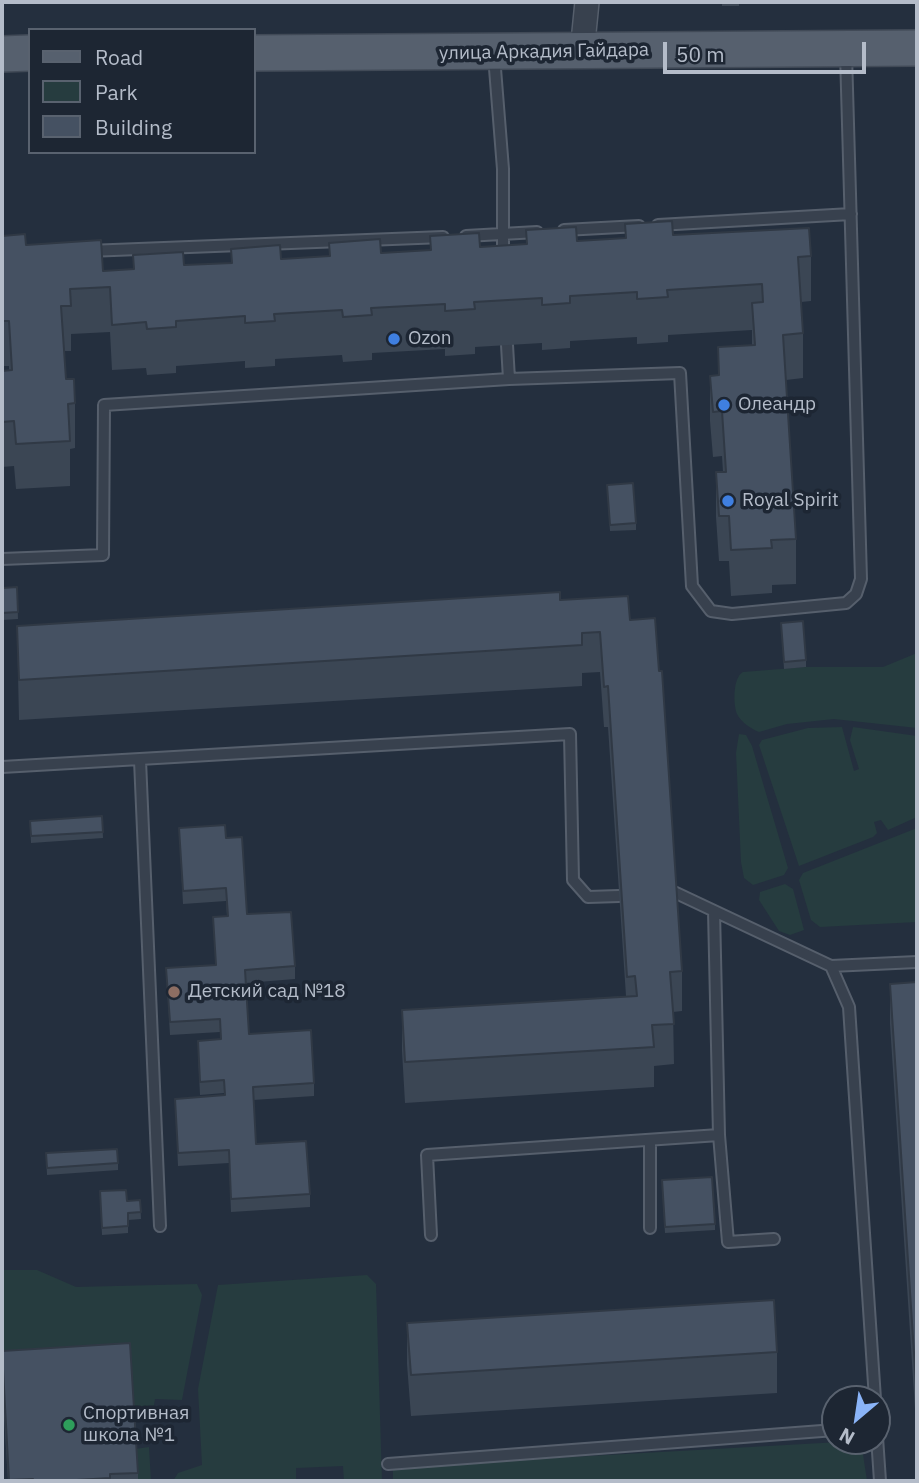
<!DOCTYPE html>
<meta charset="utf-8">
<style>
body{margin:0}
#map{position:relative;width:919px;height:1483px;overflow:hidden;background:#242f3e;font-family:"IBM Plex Sans",sans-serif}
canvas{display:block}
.frame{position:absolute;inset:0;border:4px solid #b4bcc9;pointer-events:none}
.legend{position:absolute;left:28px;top:28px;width:228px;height:126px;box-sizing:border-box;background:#1d2633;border:2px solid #59626f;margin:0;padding:9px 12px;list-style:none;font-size:21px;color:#b4bcc9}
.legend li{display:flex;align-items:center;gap:14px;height:35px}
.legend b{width:35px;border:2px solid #59626f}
.north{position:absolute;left:821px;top:1385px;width:70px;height:70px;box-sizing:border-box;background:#1d2633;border:2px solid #59626f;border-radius:50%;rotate:209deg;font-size:19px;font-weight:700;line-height:28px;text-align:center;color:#b4bcc9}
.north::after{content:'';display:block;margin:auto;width:24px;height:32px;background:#8ab4f8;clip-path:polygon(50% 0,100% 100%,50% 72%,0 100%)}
.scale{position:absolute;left:663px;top:42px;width:203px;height:32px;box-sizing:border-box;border:4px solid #b4bcc9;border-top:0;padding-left:9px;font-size:21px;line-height:24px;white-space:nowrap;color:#b4bcc9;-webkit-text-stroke:5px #1d2633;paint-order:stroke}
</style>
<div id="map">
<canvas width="919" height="1483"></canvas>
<div class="frame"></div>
<ul class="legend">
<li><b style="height:9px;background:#56606e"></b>Road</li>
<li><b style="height:19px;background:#263c3f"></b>Park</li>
<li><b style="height:19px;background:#455162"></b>Building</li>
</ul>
<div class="north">N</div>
<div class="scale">50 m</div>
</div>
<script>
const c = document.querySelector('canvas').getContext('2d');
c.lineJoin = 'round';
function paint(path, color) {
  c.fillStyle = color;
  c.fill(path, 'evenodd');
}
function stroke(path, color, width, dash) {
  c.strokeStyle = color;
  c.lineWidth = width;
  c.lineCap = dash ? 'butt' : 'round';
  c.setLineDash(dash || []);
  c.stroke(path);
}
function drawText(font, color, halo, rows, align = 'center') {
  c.font = font + ' "IBM Plex Sans",sans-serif';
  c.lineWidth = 7;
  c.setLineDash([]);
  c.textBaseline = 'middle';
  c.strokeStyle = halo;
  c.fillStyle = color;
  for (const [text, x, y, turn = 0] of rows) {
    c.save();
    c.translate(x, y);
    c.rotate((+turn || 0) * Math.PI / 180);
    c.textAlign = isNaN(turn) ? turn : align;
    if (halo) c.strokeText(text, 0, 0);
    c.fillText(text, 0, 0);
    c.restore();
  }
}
paint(new Path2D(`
 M917,653V728L834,719L787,724L759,732C751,729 741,722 737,714C733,704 733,677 743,672L806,667H883Z
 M842,727L854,771L859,769L850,740L853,727L917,736V817L888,830L881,820L874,822L877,833L873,837L799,866L759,745L762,740L808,728Z
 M739,734L746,735L752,746L788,868L784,875L753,885L744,878L741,862L736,753Z
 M917,828V922L820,927L811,920L799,880L803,873Z
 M785,884L793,889L804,930L790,935L779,931L759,900L760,892Z
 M2,1270H37L76,1287L197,1284L202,1295L182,1400L155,1399L152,1416L133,1418L2,1375Z
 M367,1275L376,1284L382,1481H344L343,1466L296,1468V1481H173L178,1473L202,1465L198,1389L218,1285Z
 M840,1442L852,1445L863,1454L867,1481H393V1467Z
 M149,1447L151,1481H137L135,1449Z`), '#263c3f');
const service = new Path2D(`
 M494,56L503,169V260
 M658,225L851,214
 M564,230L639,226
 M466,236L537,232
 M88,251L443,237
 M509,379L680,373L692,586L711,611L732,614L846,603L856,594L861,579L846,54
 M2,559L103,555L104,405L509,379L507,345
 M140,760L160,1226
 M2,767L570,734L573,880L588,897L619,896
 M674,892L831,966L849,1007L875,1399
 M831,966L917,962
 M719,1135L728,1242L774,1239
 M650,1140V1228
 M431,1235L427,1155L719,1135L714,911
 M877,1437L880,1481
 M388,1464L835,1430`);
const minor = new Path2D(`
 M582,52L587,2`);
const primary = new Path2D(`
 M254,53L917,48
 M2,54L30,53`);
stroke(service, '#565f6c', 14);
stroke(minor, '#565f6c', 26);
stroke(primary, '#414a57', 38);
stroke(service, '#38414e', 10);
stroke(minor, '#38414e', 23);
stroke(primary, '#56606e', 35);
paint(new Path2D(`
 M722,2H739V6H722Z
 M625,224L673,235L811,256V301L801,302L803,333V378L786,380L796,539V584L772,585V593L731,596L729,561H719L716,517V472H723L722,456L713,457L710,421V376L718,375V347L752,345V330L668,335V342L637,344V337L570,341V348L542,350V343L475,347V354L445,356V349L372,353V360L343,362L342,355L275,359V366L245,368V361L176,366V373L147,375L146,368L112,370L110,332L71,334V351H64L66,379L75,403V448L70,449V486L16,489L14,466L2,467V371L9,370V366H2V236L103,271L133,269V255L184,265L231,263V249L281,259L329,256V243L381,253L430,250V236L480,247L526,244V230L577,241L625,238Z
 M607,491L636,523V530L610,531Z
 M17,587L18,619L2,620V588Z
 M560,600L630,620L659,671L682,971V1011L673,1012L674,1064L654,1066V1087L405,1103L402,1051V1010L626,996L608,727H604L600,672L582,673V686L19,720L17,626Z
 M781,623L806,660V667L784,669Z
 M102,816L103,838L31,843L30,821Z
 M179,828L226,838L247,914L295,966V979L246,983L249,1034L314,1083V1096L253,1100L256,1144L310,1194V1207L231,1212L229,1163L178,1166L175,1099L224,1095V1093L200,1095L198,1054V1041L220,1039V1032L170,1035L166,968L216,965L213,917L227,916L226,901L183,904Z
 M917,982V1440L890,1024V984Z
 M46,1153L118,1163V1170L47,1175Z
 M662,1187L715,1224V1230L665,1233Z
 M100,1191L127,1201L140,1200L141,1219L128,1220V1233L102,1235Z
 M407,1323L777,1352V1393L411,1416L407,1364Z
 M2,1351L138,1473V1481H8L2,1384Z`), '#3b4654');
const building = new Path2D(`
 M672,221L673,235L809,228L811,256L798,257L803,333L783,335L796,539L771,540L772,548L731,550L729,516H719L716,472H726L722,411L713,412L710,376L719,375L718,347L755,345L752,303L763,302L762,284L667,290L668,297L637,299V292L570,296V303L542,305V298L474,302L475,309L445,311V304L371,308L372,315L343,317L342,310L274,314L275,321L245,323V316L176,321V327L147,329L146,322L112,325L110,287L70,289L71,306H61L66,379H74L75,403L68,404L70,441L16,444L14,421L2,422V371L12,370L9,321H2V236L25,234L26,245L101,240L103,271L134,269L133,255L183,252L184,265L232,263L231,249L280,245L281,259L330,256L329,243L380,239L381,253L431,250L430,236L479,233L480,247L527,244L526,230L576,227L577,241L626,238L625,224Z
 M633,483L636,523L610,525L607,485Z
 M17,587L18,612L2,613V588Z
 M560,592V600L628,596L630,620L655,618L659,671H662L682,971L670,972L674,1024L652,1025L654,1047L405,1062L402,1010L637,996L635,976L627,977L608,686L604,687L600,632L582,633V645L19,680L17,626Z
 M803,621L806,660L784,662L781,623Z
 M102,816L103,832L31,836L30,821Z
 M225,825L226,838L242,837L247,914L291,912L295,966L245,970L249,1034L311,1030L314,1083L253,1087L256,1144L306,1141L310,1194L231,1199L229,1150L178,1153L175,1099L225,1095L224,1080L200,1082L198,1041L221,1039L220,1019L170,1022L166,968L216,965L213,917L228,916L226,888L183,891L179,828Z
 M917,982V1399L890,984Z
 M117,1149L118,1163L47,1168L46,1153Z
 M712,1177L715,1224L665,1227L662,1180Z
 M126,1190L127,1201L140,1200L141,1212L128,1213V1226L102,1228L100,1191Z
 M774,1300L777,1352L411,1375L407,1323Z
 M130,1343L138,1473L110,1474V1478L60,1481H34L33,1479L9,1480L2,1351Z`);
paint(building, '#455162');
stroke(building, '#303945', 2);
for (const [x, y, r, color] of [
 [394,339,7,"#3f7fe0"],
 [724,405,7,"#3f7fe0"],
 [728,501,7,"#3f7fe0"],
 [174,992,7,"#8d6e63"],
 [69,1425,7,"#2e9e5b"]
]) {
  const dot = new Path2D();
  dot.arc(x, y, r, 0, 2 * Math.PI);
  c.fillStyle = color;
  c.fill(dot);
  stroke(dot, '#1d2633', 2.5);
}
drawText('19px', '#b4bcc9', '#1d2633', [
 ["улица Аркадия Гайдара",544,52,-1]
]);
drawText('19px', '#b4bcc9', '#1d2633', [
 ["Ozon",408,339],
 ["Олеандр",738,405],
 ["Royal Spirit",742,501],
 ["Детский сад №18",188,992],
 ["Спортивная",83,1414],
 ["школа №1",83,1436]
], 'left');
</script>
